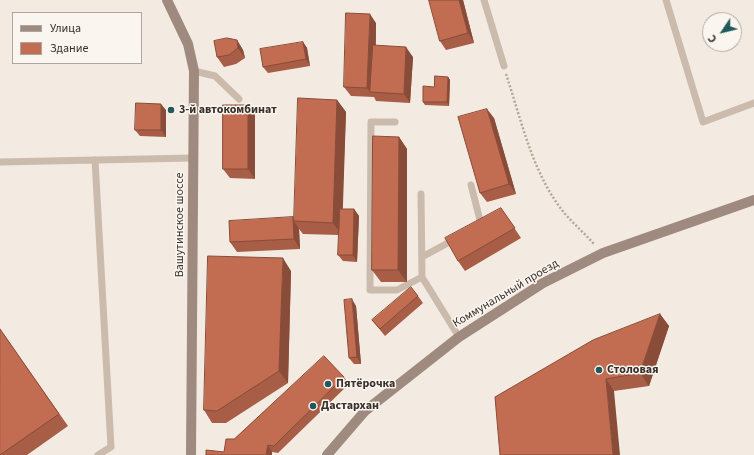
<!DOCTYPE html>
<meta charset="utf-8">
<style>
body{margin:0}
#map{position:relative;width:754px;height:455px;overflow:hidden;background:#f3ebe2;font-family:"Source Sans 3",sans-serif}
canvas{display:block}
.legend{position:absolute;left:12px;top:12px;width:130px;height:52px;box-sizing:border-box;background:#faf5ee;border:1px solid #ada6a0;margin:0;padding:5px 7px;list-style:none;font-size:12px;color:#3a302c}
.legend li{display:flex;align-items:center;gap:8px;height:20px}
.legend b{width:20px;border:1px solid #ada6a0}
.north{position:absolute;left:702px;top:12px;width:40px;height:40px;box-sizing:border-box;background:#faf5ee;border:1px solid #ada6a0;border-radius:50%;rotate:235deg;font-size:11px;font-weight:700;line-height:16px;text-align:center;color:#3a302c}
.north::after{content:'';display:block;margin:auto;width:14px;height:18px;background:#22575b;clip-path:polygon(50% 0,100% 100%,50% 72%,0 100%)}
</style>
<div id="map">
<canvas width="754" height="455"></canvas>
<ul class="legend">
<li><b style="height:5px;background:#9f8a7f"></b>Улица</li>
<li><b style="height:11px;background:#c26c51"></b>Здание</li>
</ul>
<div class="north">С</div>
</div>
<script>
const c = document.querySelector('canvas').getContext('2d');
c.lineJoin = 'round';
function stroke(path, color, width, dash) {
  c.strokeStyle = color;
  c.lineWidth = width;
  c.lineCap = dash ? 'butt' : 'round';
  c.setLineDash(dash || []);
  c.stroke(path);
}
function paint(path, color) {
  c.fillStyle = color;
  c.fill(path, 'evenodd');
}
function drawText(font, color, halo, rows, align = 'center') {
  c.font = font + ' "Source Sans 3",sans-serif';
  c.lineWidth = 3;
  c.setLineDash([]);
  c.textBaseline = 'middle';
  c.strokeStyle = halo;
  c.fillStyle = color;
  for (const [text, x, y, turn = 0] of rows) {
    c.save();
    c.translate(x, y);
    c.rotate((+turn || 0) * Math.PI / 180);
    c.textAlign = isNaN(turn) ? turn : align;
    if (halo) c.strokeText(text, 0, 0);
    c.fillText(text, 0, 0);
    c.restore();
  }
}
stroke(new Path2D(`
 M506,74C522,122 533,176 566,215C575,225 585,234 594,244`), '#b7a597', 2.5, [2, 2]);
stroke(new Path2D(`
 M484,0L504,66
 M666,0L703,122L754,103
 M194,71L215,76L239,99
 M395,122H371L370,290H397L422,277
 M95,160L111,447L98,455
 M0,162L193,158
 M471,185L481,224L478,226
 M421,194L422,277L459,337
 M422,257L455,239`), '#cbbbad', 7);
stroke(new Path2D(`
 M167,0L188,44L194,71L191,455
 M327,455L365,411L459,337L543,283L603,253L754,200`), '#9f8a7f', 10);
paint(new Path2D(`
 M429,0H463L474,43L446,50L440,41Z
 M376,23V46L413,57L410,103L376,101L374,97L351,96L344,87Z
 M237,40L243,50L245,58L236,64L224,67L217,57Z
 M303,42L307,48L310,66L268,73L263,67Z
 M448,77L450,80L449,106L425,105L423,102Z
 M337,100L346,112L342,209H354L359,216L357,262L343,261L338,255L339,235L303,234L299,229L300,249L237,252L230,242L294,220Z
 M166,110V137L140,136L135,130Z
 M255,114V179L230,178L223,169Z
 M494,118L516,194L487,202L480,193Z
 M399,137L407,149V282H381L372,270Z
 M501,208L521,238L465,271L458,261Z
 M291,271L288,383L226,423H212L204,410Z
 M418,296L423,303L385,336L372,320Z
 M356,306L361,364H354L349,358Z
 M660,314L669,326L649,386L614,391L500,455Z
 M0,329L68,426L27,455H0Z
 M344,377L349,384L278,453L272,452H224L234,439Z`), '#a75d46');
paint(new Path2D(`
 M459,0H463L474,43L468,33Z
 M370,14L376,23L374,92H370L367,88Z
 M237,40L243,50L245,58L238,48Z
 M303,42L307,48L310,66L306,59Z
 M406,47L413,57L410,103L404,94Z
 M448,77L450,80L449,106L447,102Z
 M337,100L346,112L342,235L333,223Z
 M161,104L166,110V137L161,130Z
 M248,105L255,114V179L248,169Z
 M487,109L494,118L516,194L509,184Z
 M399,137L407,149V282L398,270Z
 M354,209L359,216L357,262L353,255Z
 M293,217L295,221H294L299,229L300,249L294,239Z
 M283,258L291,271L288,383L279,371Z
 M352,299L356,306L361,364L357,357Z
 M660,314L669,326L649,386L640,373Z
 M606,379L614,391L620,455H613Z
 M268,445L272,452V455H266Z`), '#884c39');
const building = new Path2D(`
 M429,0H459L468,33L440,41Z
 M346,13L370,14L367,88L344,87Z
 M227,38L237,40L238,48L229,55L217,57L214,41Z
 M303,42L306,59L263,67L260,49Z
 M373,45L406,47L404,94L370,92Z
 M435,76L448,77L447,102H423V86L434,87Z
 M298,98L337,100L333,223L294,221Z
 M136,103L161,104V130H135Z
 M223,105H248V169H223Z
 M487,109L509,184L480,193L458,117Z
 M373,136L399,137L398,270H372Z
 M501,208L515,228L458,261L445,238Z
 M340,209H354L353,255H338Z
 M293,217L294,239L230,242L229,221Z
 M208,256L283,258L279,371L217,411L204,410Z
 M411,287L418,296L380,329L372,320Z
 M352,299L357,357L349,358L344,300Z
 M660,314L640,373L606,379L613,455H500L495,397L593,340Z
 M0,329L59,414L0,455Z
 M324,356L344,377L274,446L268,445L266,455H206V450L224,452L226,439H234Z`);
paint(building, '#c26c51');
stroke(building, '#884c39', 1);
for (const [x, y, r, color] of [
 [171,110,4,"#22575b"],
 [599,370,4,"#22575b"],
 [328,384,4,"#22575b"],
 [313,406,4,"#22575b"]
]) {
  const dot = new Path2D();
  dot.arc(x, y, r, 0, 2 * Math.PI);
  c.fillStyle = color;
  c.fill(dot);
  stroke(dot, '#faf5ee', 1.5);
}
drawText('bold 12px', '#3a302c', '#faf5ee', [
 ["3-й автокомбинат",179,110],
 ["Столовая",607,370],
 ["Пятёрочка",336,384],
 ["Дастархан",321,406]
], 'left');
drawText('12px', '#3a302c', '#faf5ee', [
 ["Вашутинское шоссе",180,225,-90],
 ["Коммунальный проезд",506,294,-31]
]);
</script>
